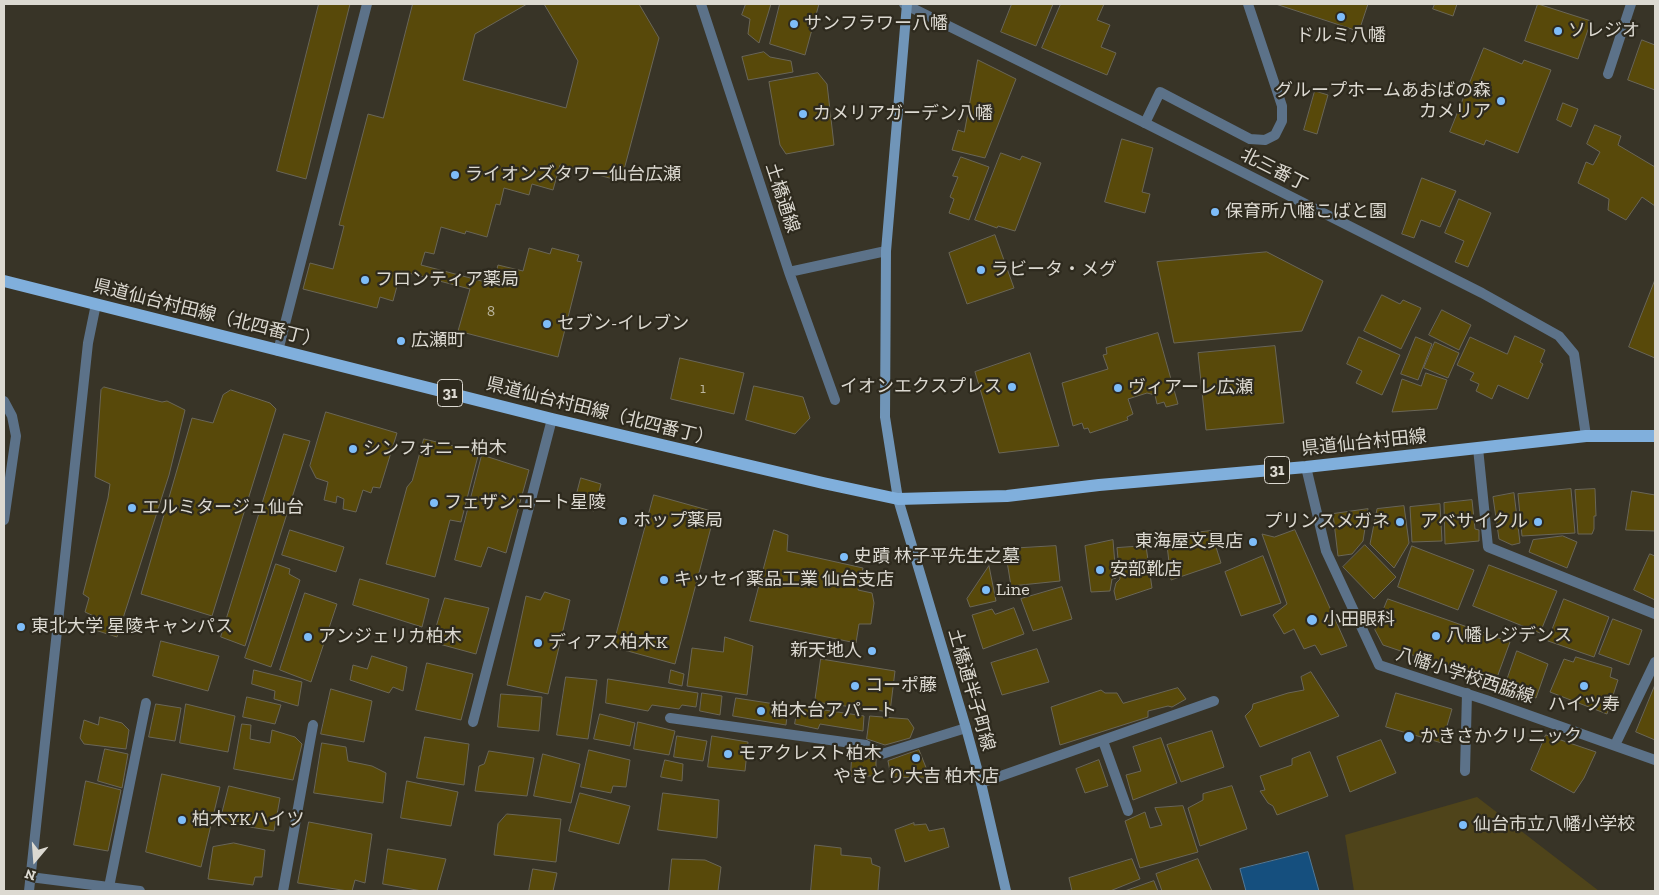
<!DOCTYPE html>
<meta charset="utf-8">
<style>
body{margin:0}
#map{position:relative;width:1659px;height:895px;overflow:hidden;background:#383427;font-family:"Zilla Slab",serif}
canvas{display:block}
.frame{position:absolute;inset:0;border:5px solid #dcd9d1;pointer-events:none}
.north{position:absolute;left:10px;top:835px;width:50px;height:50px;-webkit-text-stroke:4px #2e2a1e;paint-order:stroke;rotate:198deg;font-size:14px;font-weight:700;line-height:20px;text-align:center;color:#dcd9d1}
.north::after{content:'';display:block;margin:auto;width:18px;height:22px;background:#dcd9d1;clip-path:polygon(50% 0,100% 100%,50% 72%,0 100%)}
</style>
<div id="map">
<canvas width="1659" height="895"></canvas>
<div class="frame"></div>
<div class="north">N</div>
</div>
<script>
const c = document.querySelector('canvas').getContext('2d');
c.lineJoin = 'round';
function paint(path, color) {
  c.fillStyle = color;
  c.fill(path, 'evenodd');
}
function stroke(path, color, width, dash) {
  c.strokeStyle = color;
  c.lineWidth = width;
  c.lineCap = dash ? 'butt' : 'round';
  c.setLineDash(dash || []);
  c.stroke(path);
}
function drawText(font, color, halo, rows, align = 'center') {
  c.font = font + ' "Zilla Slab","Noto Sans JP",serif';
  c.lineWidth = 4.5;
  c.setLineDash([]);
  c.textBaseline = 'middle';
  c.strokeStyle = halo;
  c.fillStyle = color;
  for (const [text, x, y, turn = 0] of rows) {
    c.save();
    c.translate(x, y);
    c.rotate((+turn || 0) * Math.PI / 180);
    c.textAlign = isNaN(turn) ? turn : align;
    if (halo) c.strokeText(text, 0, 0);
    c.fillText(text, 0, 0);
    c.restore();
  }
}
paint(new Path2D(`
 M1477,797L1599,891H1354L1345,835Z`), '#4f441a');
const water = new Path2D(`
 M1308,852L1319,891H1246L1240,869Z`);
paint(water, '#154f7e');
stroke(water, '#517897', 1);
const building = new Path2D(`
 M319,4H350L306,179L277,171Z
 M413,4H527L475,34L463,80L566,108L578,61L544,4H639L659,38L621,181L560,165L553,190L532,184L529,195L504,188L500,205L496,204L487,237L466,231L465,234L441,227L434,254L425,252L421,265L493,284L498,265L523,271L529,248L550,254L552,248L579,255L577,261L582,262L558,357L458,331L470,289L401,271L393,301L380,297L377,308L303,289L310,263L333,269L344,226L339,225L368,114L383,118Z
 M746,4H771L759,43L748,34L750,19L742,15Z
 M780,4H819L805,55L770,44Z
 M1012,4H1053L1036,46L1001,32Z
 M1061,4H1104L1097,20L1110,25L1101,47L1116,53L1107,75L1042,48Z
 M1276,4H1368L1359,31Z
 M1435,4H1457L1453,16L1433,9Z
 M1538,4L1591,21L1578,59L1525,41Z
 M1642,40L1655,45V90L1628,80Z
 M1484,48L1522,64L1524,60L1551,70L1518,153L1486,140L1484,145L1450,132Z
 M764,52L770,57L791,61L793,72L748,80L742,57Z
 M978,60L1016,79L985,158L952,150L958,130L964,132Z
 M818,73L827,84L834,145L786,154L780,145L769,82Z
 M1315,91L1328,95L1317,134L1304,130Z
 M1563,103L1578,109L1571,127L1557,120Z
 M1595,125L1621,136L1618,145L1655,167V206L1642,197L1626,220L1608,210L1609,199L1578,183L1586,162L1593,165L1600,152L1587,144Z
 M1122,139L1153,148L1142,192L1150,194L1145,213L1105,202Z
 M1001,153L1020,160L1022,156L1041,163L1015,231L998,226L997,228L975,220Z
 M961,157L989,167L969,220L949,213L954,199L950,197L958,177L953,176Z
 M1422,178L1456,191L1440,227L1421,220L1414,238L1402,234Z
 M1459,199L1491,213L1468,267L1455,262L1464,241L1445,233Z
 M995,235L1014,288L967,304L949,253Z
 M1267,252L1323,281L1302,331L1174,343L1157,262Z
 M1655,280V358L1629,347Z
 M1382,295L1400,304L1403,300L1421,308L1401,349L1364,331Z
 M1442,310L1471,325L1459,350L1429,335Z
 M1158,333L1178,404L1166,407L1164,402L1157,404L1155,395L1147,393L1128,399L1133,414L1127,417L1128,420L1090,433L1088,428L1084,429L1082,423L1073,426L1062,383L1108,369L1103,355L1107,354L1106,348Z
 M1515,336L1545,350L1540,362L1543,364L1528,399L1498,385L1492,399L1476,391L1479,384L1470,380L1474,373L1457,365L1470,337L1507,354Z
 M1359,337L1400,355L1382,395L1356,383L1362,371L1347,364Z
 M1416,337L1432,344L1418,380L1401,374Z
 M1435,342L1459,353L1448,378L1424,368Z
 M1275,346L1284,423L1206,430L1198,353Z
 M1030,353L1059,446L999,453L975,372Z
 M680,358L744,373L734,414L671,399Z
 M1426,373L1447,380L1437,409L1392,412L1402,379L1421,386Z
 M754,386L803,397L810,418L795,434L746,420Z
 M104,387L162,402L167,401L185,410L169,475L117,637L95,630L98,618L85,612L89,598L83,594L108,498L110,484L95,477L101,390Z
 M231,390L270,403L276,409L212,616L141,594L192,418L213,423L223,395Z
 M326,412L397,433L380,488L373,487L371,493L363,490L356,512L343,509L344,499L337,496L336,503L324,500L328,482L316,478L310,466Z
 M284,434L310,441L245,646L221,637Z
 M424,439L479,452L461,522L450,520L435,577L386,564L407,487L412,481Z
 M482,455L529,470L506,553L488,547L481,567L455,560Z
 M581,478L601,484L594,511L574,505Z
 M1571,489L1575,533L1522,536L1518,494Z
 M1595,489L1596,516H1594V529L1592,534H1578L1575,490Z
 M1632,491L1655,495V531L1626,530Z
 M1514,493L1520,543L1512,545L1499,539L1493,497Z
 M654,495L715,512L675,664L613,647Z
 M1472,500L1475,529L1479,530V541L1445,544L1444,503Z
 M1440,504L1442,541L1412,542L1410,507Z
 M1404,506L1409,543L1394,568L1370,544L1377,509Z
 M1368,509L1363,541L1352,554L1338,556L1333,514Z
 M290,530L344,547L336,572L282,555Z
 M774,530L788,535L787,551L863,568L858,590L872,593L874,603L871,624H859L856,643L750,621Z
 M1295,530L1347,646L1321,655L1315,645L1304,649L1294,629L1284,634L1273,615L1287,604L1262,534L1274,537Z
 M1211,531L1221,563L1171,580L1166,536Z
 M1563,536L1577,542L1567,568L1529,552L1533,540Z
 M1113,540L1116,578L1112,579L1110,591L1091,592L1085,546Z
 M1365,545L1396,577L1374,599L1343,567Z
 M1056,546L1060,581L1011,586L1005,549Z
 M1146,546L1152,588L1116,600L1114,591L1116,583L1120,579L1117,548Z
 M1412,546L1474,570L1458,610L1398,587Z
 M1650,554L1655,556V600L1634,590Z
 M1263,556L1281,603L1241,616L1225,572Z
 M276,564L290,569L289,574L300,580L271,667L245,658Z
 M1489,565L1557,591L1540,633L1473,606Z
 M989,566L996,601L970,607L967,599Z
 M360,579L429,599L422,627L353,605Z
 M1062,587L1072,619L1033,631L1021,599Z
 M545,592L570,600L548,694L507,685L526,596L540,600Z
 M305,593L337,604L311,682L280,670Z
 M445,598L489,608L476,654L432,642Z
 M1388,599L1510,642L1495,683L1383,645L1375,630Z
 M1564,599L1609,617L1594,657L1548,641Z
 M1014,608L1024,634L983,649L972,615L992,609L995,614Z
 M1613,619L1642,630L1629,665L1599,654Z
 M725,637L753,646L747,695L687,686L692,648L723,652Z
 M161,641L219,656L208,691L153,676Z
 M1037,649L1049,682L1002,695L991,663Z
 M1517,651L1548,664L1536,698L1505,686Z
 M372,656L407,667L403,691L393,687L389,693L350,680L353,665L367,669Z
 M1576,657L1612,668L1610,677L1618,680L1607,714L1550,692L1564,659L1573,662Z
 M821,659L895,671L890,712L815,702Z
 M427,663L473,674L461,720L416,710Z
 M254,670L302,682L298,706L274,699L275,691L252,684Z
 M671,670L684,674L682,686L669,683Z
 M1311,672L1339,716L1260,747L1245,716L1252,709L1253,704L1288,693L1304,690L1301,677Z
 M566,677L597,680L588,739L557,735Z
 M608,679L698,693L696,707L682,705L679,709L652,705L648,711L606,703Z
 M1655,685V740L1636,732Z
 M1178,688L1186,699L1172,707L1168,706L1148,711V717L1060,745L1051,707L1101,690L1105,693H1117L1123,703Z
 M331,689L372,701L364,742L321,734Z
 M702,693L722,696L720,715L700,711Z
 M1396,693L1452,709L1442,743L1386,727Z
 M501,694L542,697L539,731L498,727Z
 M247,697L281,705L275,724L243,717Z
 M736,698L788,706L786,725L733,716Z
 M156,704L181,708L175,741L149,737Z
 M186,704L235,716L228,752L180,743Z
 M798,706L864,716L863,731L820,724L818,729L795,724Z
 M600,714L635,723L630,746L594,739Z
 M870,716L908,719L914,728L910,738L885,745L867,739Z
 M100,717L122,723L129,730L126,749L84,744L80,738L84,720L98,725Z
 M638,722L675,731L669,755L634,749Z
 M242,724L251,725L250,739L270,743L272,730L295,737L302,744L293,780L234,769Z
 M1212,731L1224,767L1181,782L1167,745Z
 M1546,735L1596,752L1584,778L1574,793L1531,770Z
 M677,736L707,741L703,761L674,757Z
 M712,736L748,742L745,771L708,767Z
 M425,737L469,744L464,785L417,778Z
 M1161,738L1177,783L1133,800L1126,775L1141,771L1133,747Z
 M1381,740L1396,773L1350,792L1337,757Z
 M322,743L346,747L348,761L372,766L386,773L383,803L314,793Z
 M105,749L128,754L122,788L98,781Z
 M589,750L630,760L626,787L613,786L611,793L581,787Z
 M919,750L929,775L924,778L891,777L888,761Z
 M489,751L534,758L527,796L475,791L479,766L484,764Z
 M1310,752L1328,796L1277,815L1273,806L1268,803L1260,791L1265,790L1260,776L1292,765V759Z
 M543,754L580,764L571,803L534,796Z
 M852,757L876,759V776H851Z
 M665,760L683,764L682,781L661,777Z
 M1099,760L1108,786L1085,793L1076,769Z
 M162,774L220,787L201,867L146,852Z
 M86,781L121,790L108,851L74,845Z
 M407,781L458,792L451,826L401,818Z
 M229,786L280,798L274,831L220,822Z
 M1232,786L1247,829L1200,846L1188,808L1203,800V794Z
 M580,793L630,806L619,844L569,831Z
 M663,793L719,800L717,838L658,830Z
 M1183,806L1198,852L1140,868L1125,821L1145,812L1150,828L1162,825L1155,808Z
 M507,814L561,819L556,862L494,855L498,824Z
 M309,822L372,834L365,883L355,880L352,891H348L298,883Z
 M914,823V825L926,824L929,831L944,828L949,847L905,862L895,830Z
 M234,843L265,850L262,877H255L253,885L208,879L213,847Z
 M815,845L841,848V855L871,858L872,864L880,867L878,891H811Z
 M388,849L446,859L437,891H422L383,884Z
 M672,859L705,860L721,867L718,891H669Z
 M1132,859L1140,879L1110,891H1072L1069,878Z
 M1198,859L1212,891H1162L1156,874Z
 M533,869L557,873L553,891H529Z
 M1154,881L1158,891H1125Z`);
paint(building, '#58490a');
stroke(building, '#6a6657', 1);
stroke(new Path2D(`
 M1608,74L1631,4
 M1145,123L1160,92L1250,139L1265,140L1275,135L1282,121V106L1248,4
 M278,351L367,4
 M4,401L12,416L16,436L4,520
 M670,718L866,745L882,754L966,728
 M473,722L552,419
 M1103,741L1128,811
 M981,783L1214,701
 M109,887L146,703
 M283,891L313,725`), '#5c7289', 10);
stroke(new Path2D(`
 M701,4L789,272L835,400
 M904,4L1145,123L1482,293L1559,336L1574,354L1586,436
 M789,272L886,251
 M1478,448L1488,547L1655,614
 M1306,467L1326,551L1379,665L1486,700L1655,760
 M1615,745L1655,662
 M1465,771L1467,693
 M30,877L140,891
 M29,891L88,343L96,304`), '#5c7289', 10);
stroke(new Path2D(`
 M907,4L886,251L885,417L898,499L966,728L981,783L1006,891`), '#7095b8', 10);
stroke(new Path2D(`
 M4,281L552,419L823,483L898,499L1007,496L1099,485L1306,467L1586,436H1655`), '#80afdc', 12);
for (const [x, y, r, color] of [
 [1341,17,5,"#7ebdf9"],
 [794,24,5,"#7ebdf9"],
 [1558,31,5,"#7ebdf9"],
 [1501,101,5,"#7ebdf9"],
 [803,114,5,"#7ebdf9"],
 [455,175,5,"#7ebdf9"],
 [1215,212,5,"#7ebdf9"],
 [981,270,5,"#7ebdf9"],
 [365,280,5,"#7ebdf9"],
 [547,324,5,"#7ebdf9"],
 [401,341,5,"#7ebdf9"],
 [1012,387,5,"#7ebdf9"],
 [1118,388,5,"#7ebdf9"],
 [353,449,5,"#7ebdf9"],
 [434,503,5,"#7ebdf9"],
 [132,508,5,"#7ebdf9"],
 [623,521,5,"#7ebdf9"],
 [1400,522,5,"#7ebdf9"],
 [1538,522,5,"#7ebdf9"],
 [1253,542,5,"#7ebdf9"],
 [844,557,5,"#7ebdf9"],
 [1100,570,5,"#7ebdf9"],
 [664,580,5,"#7ebdf9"],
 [986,590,5,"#7ebdf9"],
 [1312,620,6,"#7ebdf9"],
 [21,627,5,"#7ebdf9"],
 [1436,636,5,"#7ebdf9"],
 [308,637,5,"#7ebdf9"],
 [538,643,5,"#7ebdf9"],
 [872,651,5,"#7ebdf9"],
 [855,686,5,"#7ebdf9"],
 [1584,686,5,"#7ebdf9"],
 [761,711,5,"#7ebdf9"],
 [1409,737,6,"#7ebdf9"],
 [728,754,5,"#7ebdf9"],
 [916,758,5,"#7ebdf9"],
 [182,820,5,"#7ebdf9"],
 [1463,825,5,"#7ebdf9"]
]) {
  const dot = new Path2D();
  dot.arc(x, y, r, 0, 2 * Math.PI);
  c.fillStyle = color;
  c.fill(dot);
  stroke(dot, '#2e2a1e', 2);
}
drawText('15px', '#bbb59f', null, [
 ["8",491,312],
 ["1",703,389]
]);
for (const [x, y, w] of [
 [450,393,25],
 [1277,470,25]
]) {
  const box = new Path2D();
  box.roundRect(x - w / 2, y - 13.5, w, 27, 4);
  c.fillStyle = '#2e2a1e';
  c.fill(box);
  stroke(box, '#dcd9d1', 1);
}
drawText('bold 16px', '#dcd9d1', null, [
 ["31",450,393],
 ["31",1277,470]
]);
drawText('18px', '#dcd9d1', '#2e2a1e', [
 ["サンフラワー八幡",804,24],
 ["ソレジオ",1568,31],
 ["ドルミ八幡",1341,36,"center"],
 ["グループホームあおばの森",1491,91,"right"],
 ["カメリア",1491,112,"right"],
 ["カメリアガーデン八幡",813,114],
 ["ライオンズタワー仙台広瀬",465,175],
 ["保育所八幡こばと園",1225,212],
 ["ラビータ・メグ",991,270],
 ["フロンティア薬局",375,280],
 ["セブン-イレブン",557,324],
 ["広瀬町",411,341],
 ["イオンエクスプレス",1002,387,"right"],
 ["ヴィアーレ広瀬",1128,388],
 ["シンフォニー柏木",363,449],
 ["フェザンコート星陵",444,503],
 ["エルミタージュ仙台",142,508],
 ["ホップ薬局",633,521],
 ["プリンスメガネ",1390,522,"right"],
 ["アベサイクル",1528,522,"right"],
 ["東海屋文具店",1243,542,"right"],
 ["史蹟 林子平先生之墓",854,557],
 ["安部靴店",1110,570],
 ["キッセイ薬品工業 仙台支店",674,580],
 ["Line",996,590],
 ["小田眼科",1323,620],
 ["東北大学 星陵キャンパス",31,627],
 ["八幡レジデンス",1446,636],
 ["アンジェリカ柏木",318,637],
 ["ディアス柏木K",548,643],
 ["新天地人",862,651,"right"],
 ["コーポ藤",865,686],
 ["ハイツ寿",1584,705,"center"],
 ["柏木台アパート",771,711],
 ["かきさかクリニック",1420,737],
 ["モアクレスト柏木",738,754],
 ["やきとり大吉 柏木店",916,777,"center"],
 ["柏木YKハイツ",192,820],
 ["仙台市立八幡小学校",1473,825]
], 'left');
drawText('18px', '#dcd9d1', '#2e2a1e', [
 ["北三番丁",1274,170,27],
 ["土橋通線",782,198,72],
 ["県道仙台村田線（北四番丁）",207,314,14],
 ["県道仙台村田線（北四番丁）",600,412,14],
 ["県道仙台村田線",1364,443,-6],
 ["八幡小学校西脇線",1465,676,18],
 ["土橋通半子町線",971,690,74]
]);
</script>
